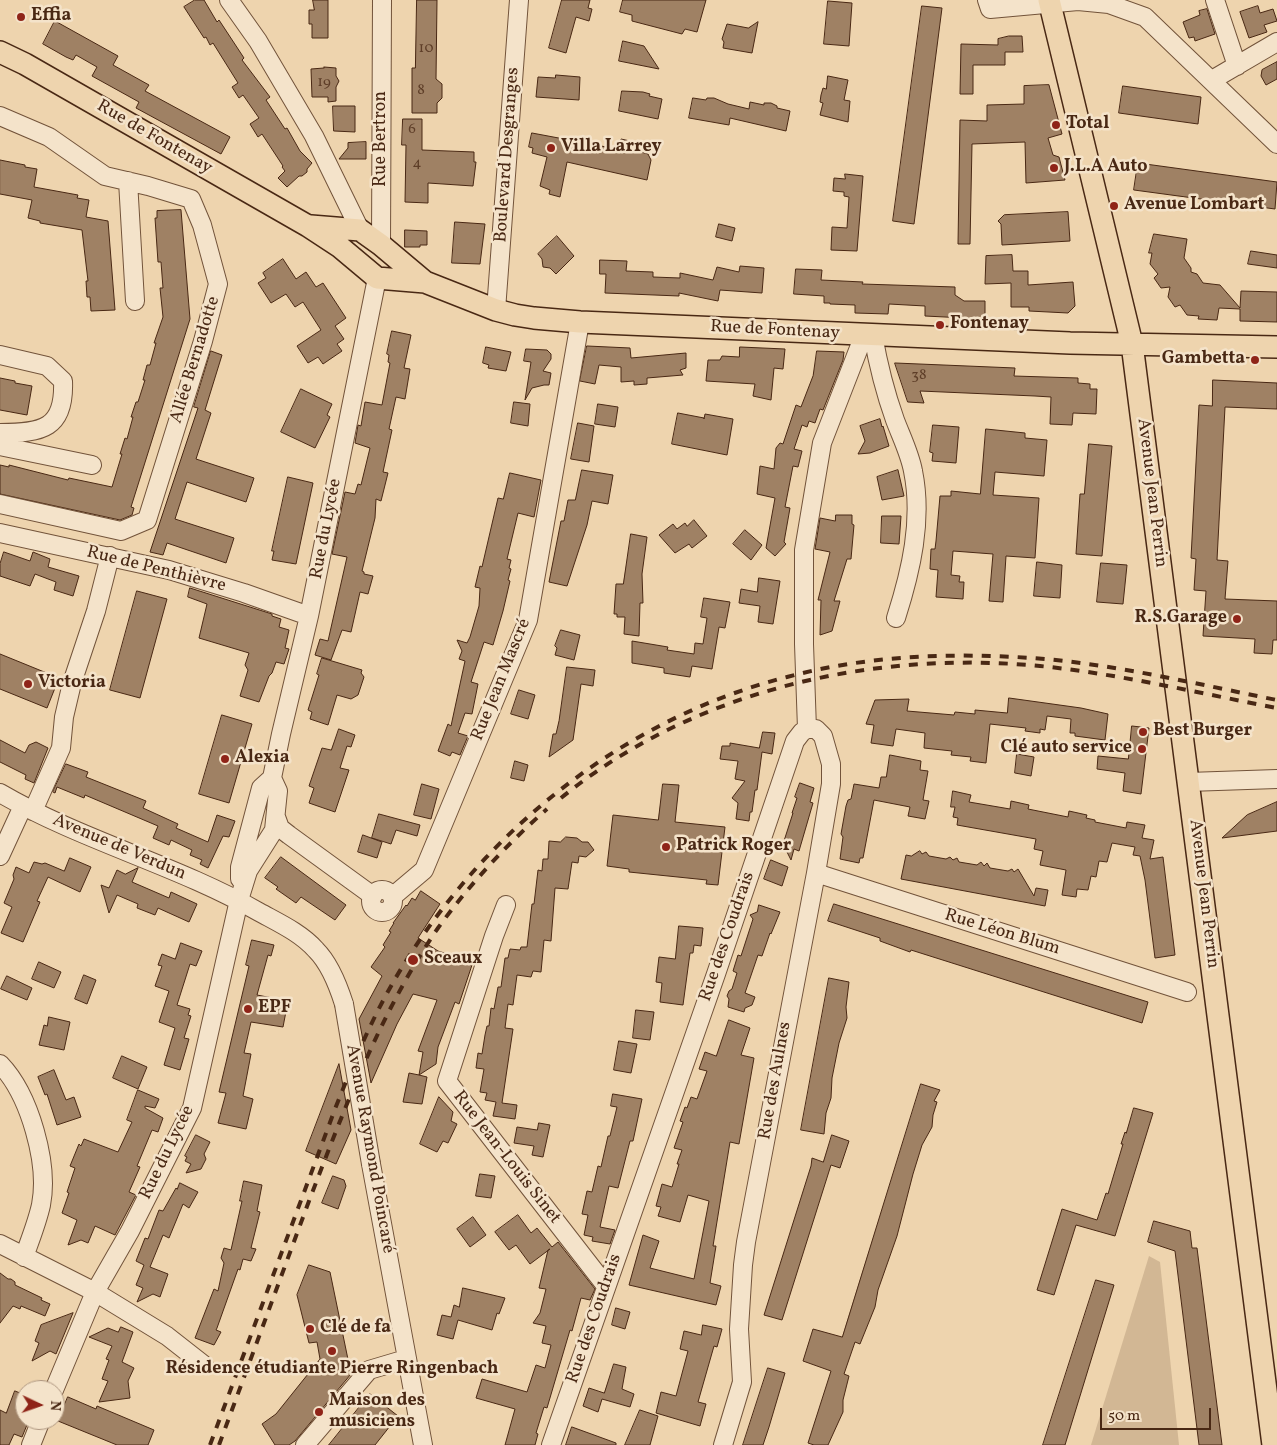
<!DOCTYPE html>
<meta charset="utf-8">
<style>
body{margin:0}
#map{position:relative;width:1277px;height:1445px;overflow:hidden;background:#eed4ae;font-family:Vollkorn,serif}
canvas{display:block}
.north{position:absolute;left:15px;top:1380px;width:50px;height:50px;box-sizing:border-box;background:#f4e3ca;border:1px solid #b09881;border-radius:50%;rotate:93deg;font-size:14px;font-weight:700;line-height:20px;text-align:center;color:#492814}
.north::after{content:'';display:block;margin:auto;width:18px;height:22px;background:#8f2418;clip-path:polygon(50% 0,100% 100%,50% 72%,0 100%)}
.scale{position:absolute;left:1100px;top:1408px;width:111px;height:22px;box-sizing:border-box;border:2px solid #492814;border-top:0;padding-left:6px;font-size:15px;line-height:18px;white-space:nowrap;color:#492814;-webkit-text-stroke:4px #f4e3ca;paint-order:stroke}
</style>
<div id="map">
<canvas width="1277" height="1445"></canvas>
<div class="north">N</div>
<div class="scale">50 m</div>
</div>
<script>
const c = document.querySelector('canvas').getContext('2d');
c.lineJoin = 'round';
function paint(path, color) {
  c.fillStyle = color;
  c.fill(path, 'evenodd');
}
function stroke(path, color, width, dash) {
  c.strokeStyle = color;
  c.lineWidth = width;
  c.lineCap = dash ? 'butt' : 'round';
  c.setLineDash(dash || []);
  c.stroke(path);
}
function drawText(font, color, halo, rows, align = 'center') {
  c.font = font + ' Vollkorn,serif';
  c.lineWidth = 5;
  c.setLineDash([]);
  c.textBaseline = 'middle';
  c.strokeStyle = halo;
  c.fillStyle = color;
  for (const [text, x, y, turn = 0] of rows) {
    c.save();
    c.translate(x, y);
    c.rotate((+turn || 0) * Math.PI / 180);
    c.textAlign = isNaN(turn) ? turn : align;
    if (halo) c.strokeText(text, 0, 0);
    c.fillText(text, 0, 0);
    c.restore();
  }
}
paint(new Path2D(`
 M1149,1256L1160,1262L1179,1445H1091Z`), '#d2b794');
const building = new Path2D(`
 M195,0H204L217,22L219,20L244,58L242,60L270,97L266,100L285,129L287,128L300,151L312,163L307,169V172L302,176H299L287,187L278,178L285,171L282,167L283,166L262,134L258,137L250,124L259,118L243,95L239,98L232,87L238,83L213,43L210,45L206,37L204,38L184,7Z
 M313,0H328V38H312V24H309V10H314Z
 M417,0H437L436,79L442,84V98L437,103V113H412V68H415Z
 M562,0H590L588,8L592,9L589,21L576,17L566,53L549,48Z
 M623,0H706L697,32L685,29L682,34L632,21V15L620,12Z
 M828,1L852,3L849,46L824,44Z
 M922,6L942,8L914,224L893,221Z
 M1258,6L1260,13L1273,9L1277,21L1264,25L1267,32L1249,38L1240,12Z
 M1207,9L1215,34L1195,41L1194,37L1189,38L1183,22L1200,15L1199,11Z
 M55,21L118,56L113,65L149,85L145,91L230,137L221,154L136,108L139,102L92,76L97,67L76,55L73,60L66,57L43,44Z
 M758,22L752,53L723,48L724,42L722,39L727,24L748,28Z
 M1009,36H1022L1023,52H1005V65H973V94H960L961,44L998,45V39Z
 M623,41L644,46L659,69L619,61Z
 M1277,62V79L1266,85L1261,76L1262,70Z
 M324,67L336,68V76L339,81L336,87V101L328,102V97H312L311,69L324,68Z
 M556,75L580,77L579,100L536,97L538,77L555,78Z
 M828,76L848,80L844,100L850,101L848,122L820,115L823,103L820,102L821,95L823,88L826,89Z
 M1049,85L1062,134L1048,138L1053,155L1059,157L1065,180L1026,183L1025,142L972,144L970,244H958L960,120L987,121V105L1024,104V86Z
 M1123,86L1201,97L1198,124L1119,113Z
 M622,91L643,92L650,94L649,96L662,99L658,119L619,111Z
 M693,98L706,100L707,98H714L728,104L749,109L750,102L764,105V103H771L777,106V108L790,111L786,131L730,118L729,125L689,118Z
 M333,106H355V132L334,131Z
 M403,119H422V150L474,152V162H476L473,186L428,183V203L405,202L406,145H402Z
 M532,133L617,149L621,139L643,144L641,152L648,154L651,160L647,180L567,162L560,197L549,194L550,190L540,186L547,157L532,153L533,148L529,147Z
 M366,142V159H339L348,148V143Z
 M0,160L25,165V167L37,169L34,187L78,195L77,198L89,200L86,217L108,221L115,310L91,311L90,297H87L86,281H88L82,230L40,223V221L28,218L32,200L0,194Z
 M1138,163L1277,182L1275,209L1134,190Z
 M845,174L863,176L857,251L831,250L832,227L847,228L849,197L844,196V192L833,191L834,178L845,179Z
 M181,210L190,319L131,507L134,508L132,515L120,520L0,494V465L9,467V465L68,480L69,478L112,487L122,454H120L125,438L127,439L133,417H131L136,402H138L145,380H143L147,365H150L156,343H154L163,317L160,288H163L161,262H158L155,218H157V211Z
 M1068,212L1070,241L1002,245L1001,224L998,221L1004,215Z
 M455,222L485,224L480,264L452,263Z
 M719,224L735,228L732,241L716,237Z
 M405,230L427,231V245H420V247H405Z
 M1154,234L1187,239L1184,258L1191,268V272L1197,274L1203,283L1220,285L1240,308L1241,291L1277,292V322L1240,321V309L1219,308L1217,320L1198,319L1199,316L1187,315L1180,305L1175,307L1168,297L1170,287L1161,288L1154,278L1158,274L1150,264L1152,253H1149Z
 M557,236L574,256L556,274L550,268L543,267L542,259L538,254Z
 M1251,251L1277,255V268L1248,264Z
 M1012,255L1013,271H1028V285L1073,282L1075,306L1068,313L1029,311V307H1011V283L985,284L986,256Z
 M283,259L296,279L306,272L316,287L323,283L346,318L335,326L344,339L337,344L342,351L323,364L318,357L308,363L297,346L321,330L303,302L295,307L286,294L271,303L258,283L266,278L263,273Z
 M600,260L627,261L626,271L653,272V277L680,278V273L713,280L717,267L739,272L740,266L764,268L762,293L720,290L718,301L679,293V296L605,293L606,274H600Z
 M796,269L822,270L821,280L863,282L862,284L955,287V295L964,301H985V319L925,316V306L889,304L888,314L855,313V305L830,304V303H824V296L794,294Z
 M392,331L411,335L404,368L410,369L405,399L396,397L389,429L392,430L383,472L388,473L381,501L376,499L375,518L362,571L364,572V574L373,576L368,594L360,592L351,632L342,630L331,660L315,655L320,639L328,641L347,557L332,554L345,492L355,494L358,484L361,485L370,448L355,443L358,425L361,426L365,402L382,405L390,363L388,362L389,355L387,354Z
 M587,346L630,348L631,358L686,353V368L680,370L683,375L647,378V384L634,385V381L621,382V367L599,365L595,384L580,381Z
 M486,347L511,352L506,371L488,368L489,365L483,363Z
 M740,347L785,349L783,369L774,368L771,400L753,396L755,384L706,381L708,360H720L722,356L739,357Z
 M526,349L547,350L551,354V359L543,371L551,373L549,385H544L532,388L525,400L531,362L524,361Z
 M211,351L222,355L205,410L211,413L196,459L254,478L246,502L187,482L175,519L234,538L226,563L167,543L163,555L150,552L198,408L194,407Z
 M817,351L844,352L843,360L823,410L820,409L815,423L809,421L807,427L802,425L794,449L802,451L798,467L793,466L785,507L790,508L784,542L786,544L775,556L766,548L775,498L757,494L760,466L774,469L776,448L780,443L783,444L796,405L801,407L813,376Z
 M895,363L1015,368L1014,376L1078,378V383L1090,384V389H1097L1096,414L1073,413L1072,425L1050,424L1051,397L1035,396L920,391L924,403L908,402Z
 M0,378L15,381V383L32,386L27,415L0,410Z
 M1213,380L1277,383V409L1225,407L1217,560L1228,561L1225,599L1277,601V640H1273L1272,654L1254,653L1255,639L1203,636L1206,591L1194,590L1196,559L1191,558L1199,405L1212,406Z
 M301,389L332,404L327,415L330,417L315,448L281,432Z
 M514,402L530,404L528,426L511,423Z
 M598,404L618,407L615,427L595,424Z
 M678,413L704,418V419L705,414L733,419L727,455L672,444Z
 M880,419L882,427L883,426L889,446L870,453L858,454L865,441L860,426Z
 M578,423L594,426L589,462L571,459Z
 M933,425L959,427L956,463L932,461L933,453L930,452Z
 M986,429L1025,433V438L1047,440L1044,476L995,472L993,495L1039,498L1035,558L1006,556L1003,602L989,601L993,554L953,551L951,575L960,576L959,582H964L963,599L936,597L938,570L930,569L931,549H935L936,541L940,496H951V491L980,494Z
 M1089,444L1112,446L1102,556L1076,554L1080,494H1084Z
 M582,470L613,475L608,504L592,501L587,525L567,586L549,582L561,521H564L568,500H575Z
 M898,470L904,496L882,500L877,477Z
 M510,473L541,480L534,517L518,513L507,559L511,560L509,568L511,569L508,580L510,581L503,611L493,645L484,642L471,682L478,684L472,714L465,713L458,733L468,736L460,755L452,752L450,756L438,751L448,724L451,726L465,661L459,659L462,651L457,640L467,643L470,637L479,606L480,588L475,587L480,566L482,567L498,498L503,499Z
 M288,477L313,483L296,564L272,560L274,551H272Z
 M836,515H852V524L854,525L851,559H847L834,601H840L832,631L820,635L821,600H818L830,552L815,549L820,518L835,521Z
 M882,516H901L899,544L881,543Z
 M694,520L707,536L692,548L689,544L675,553L659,535L673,524L677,529L685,523L687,526Z
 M745,530L762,545L751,560L733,544Z
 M631,534L647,537L642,574L643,603H640L639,636L624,634L625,617H617V614H614L616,584H623Z
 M4,552L30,561L33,552L50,559L48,567L79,576L73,596L54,590L56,582L35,574L30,586L0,576V564Z
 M1037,562L1062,565L1060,598L1034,596Z
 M1101,563L1127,565L1123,604L1097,602Z
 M759,578L780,581L773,624L758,622L760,606L739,603L741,589L757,592Z
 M190,588L272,614V616L281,619L279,627L289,630L285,648L289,649L284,664L276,662L272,673L269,676L259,702L240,696L248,670L245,665L249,653L199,638L207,604L188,597Z
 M137,591L167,599L140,698L110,690Z
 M704,598L730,602L725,628L719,627L712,669L692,666L690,677L664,673V668L632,663V641L668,647L667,650L694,654L695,643L703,644L707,618L701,617Z
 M561,630L580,635L574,660L555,655L557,648L555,646Z
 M0,654L59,678L47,708L0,689Z
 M322,658L362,670L361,673L364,677L358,695L351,699L337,695L328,725L310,719L312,712L308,710L319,675L317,674Z
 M567,667L595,670L593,686L581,684L573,740L549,757L553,734H556L559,721Z
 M519,690L535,695L528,719L511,714Z
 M1009,698L1081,708L1108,714L1105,740L1075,736V733H1070L1071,719L1047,716L1045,730L1040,729V733L1025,731L1026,728L990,724L986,763L970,761L971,757L951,755L952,751L924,748L925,733L896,729L893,746L871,743L874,725L866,724L875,700L909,699L907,711L954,715L955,712L975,714V710L1007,713Z
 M222,715L252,724L229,803L199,794Z
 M1132,726L1149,728L1141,794L1123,791L1125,773L1097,769L1098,756L1128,759Z
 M339,729L355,735L351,747L347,746L340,768L349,770L335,812L309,803L314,788L309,786L322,748L331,750Z
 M763,732L775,733L772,754L762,752L757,790H755L752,812H750L749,821L736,819L738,803L732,798L745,781L735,779L738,761L720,759L722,746H730V743L759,748Z
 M0,740L25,753L29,745L36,742L48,748L34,783L25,779L26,775L0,762Z
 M1017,754L1034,757L1031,776L1015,773Z
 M890,755L921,761L920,770L928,771L923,800L929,801L925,819L908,816L910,807L874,800L863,858H860L859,863L840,859L843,837L841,834L846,806L848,800L851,799L854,784L879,788L881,777H886Z
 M515,761L528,765L524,781L511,778Z
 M66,764L88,772L86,777L146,801L143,808L178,824L176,828L208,842L217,815L235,821L229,837L223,836L208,868L200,864L202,860L190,855L192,850L171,840L169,845L153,838L158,826L85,795L84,798L57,787L55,793L53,792Z
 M800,783L814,788L810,802L813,803L799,851L794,849L791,860L783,844L793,813H792L797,798L795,797Z
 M422,784L439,789L431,819L414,815Z
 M663,784L679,785L675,822L725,827L718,885L706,884L707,880L629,872V869L607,866L613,815L658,820Z
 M953,791L971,795L969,802L1010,809L1011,801L1029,805L1028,809L1068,817L1069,811L1087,815L1086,818L1095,820V822L1126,828L1127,822L1145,825L1142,838L1154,840L1150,859L1163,857L1175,955L1155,958L1145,880L1140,856L1133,855L1135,847L1112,843L1107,862L1099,861L1096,877L1091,876L1088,890L1077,889L1076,897L1062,895L1066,870L1040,865L1043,851L1034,849L1036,839L957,825L958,818L953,817L955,807H951Z
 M1277,802V831L1222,838L1247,815Z
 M379,814L420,825L417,836L396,830L391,844L372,838Z
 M363,835L382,842L377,858L358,852Z
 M566,837L577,838L582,842H588L594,850L586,857L579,856L578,863L572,862L568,889L555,888L551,941L544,940L541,972L533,971L531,977L517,975L513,1005L508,1004L505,1028L513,1029L502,1103L517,1105L515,1119L493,1116L496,1102L485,1100L487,1093L480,1092L484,1069L476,1068L478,1053L482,1054L485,1035L487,1026H489L491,1008L494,1009L498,987H501L505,958H508L510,949L520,950L521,947H527L532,904H534L538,870L542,871L543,859H548L549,841L560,842Z
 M920,851L922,854L926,852L929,856L946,859L950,857L953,860L957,858L959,862L977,865L981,862L984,866L987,863L990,868L1008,871L1012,869L1014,872L1018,869L1034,896L1036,888L1048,890L1045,906L901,879L906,855L911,856Z
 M281,857L346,905L335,920L301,897L296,903L276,889L278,887L265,878Z
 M70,858L91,867L80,892L48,877L37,901L40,902L23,942L1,933L12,907L4,903L14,879L13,875L16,867L29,873L34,862L42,864L45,863L64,871Z
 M771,860L788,867L782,886L764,879Z
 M138,868L132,882L169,898L171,892L197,904L189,922L158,908L155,915L137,908L138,904L117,895L109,913L101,885L109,888L117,870L125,874Z
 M421,891L440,904L418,938L438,951L473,962L459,1004L455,1002L438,1047L436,1064L419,1075L427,1077L422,1104L403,1102L409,1073L419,1075L423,1052L418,1051L437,1000L413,994L397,1024L371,1083L359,1019L382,976L371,967L385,947L383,945L391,932L389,931L394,923H393L406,905L407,906L412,898L415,900Z
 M834,904L1148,1002L1142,1023L911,950L910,952L880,941V938L828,921Z
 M759,905L780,912L771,934L770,933L762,956L758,955L745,993L755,997L752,1005L745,1008L744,1012L728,1007L729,999L727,996L729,991L732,989L737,973L733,971L738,955L741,956L753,919L750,915L757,912Z
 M679,926L703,928L701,946L694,945L693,953H690L683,1005L660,1002L662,983L656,982L659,957L675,959Z
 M252,940L274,945L271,956L268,955L257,995L288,1001L283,1027L251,1022L244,1053L251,1054L243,1096L253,1099L246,1129L218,1123L226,1093L219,1092L249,966L246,965Z
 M181,943L202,951L196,966L190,964L177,1005L190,1009L188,1015L191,1016L184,1038L189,1039L180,1070L164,1065L175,1028L159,1022L169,991L155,986L162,966L158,965L162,954L175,959Z
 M39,962L61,972L54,988L32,979Z
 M84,975L96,980L87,1004L75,999Z
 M7,976L32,988L27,1000L1,989Z
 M829,978L849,982L846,1007L847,1018L839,1043L832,1078L831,1098L826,1113L824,1134L801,1130Z
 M636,1010L654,1012L650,1040L633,1038Z
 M49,1017L70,1022L64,1050L39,1045L44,1025L47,1026Z
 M729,1020L750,1028L741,1055L754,1058L739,1144L730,1142L713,1246H716L710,1283L721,1286L716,1305L629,1285L643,1235L659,1241L650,1268L694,1279L709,1201L688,1195L680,1222L658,1216L661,1207L656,1206L662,1184L672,1187L679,1164H677L682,1150L674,1148L683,1122L680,1121L685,1107L687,1108L691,1097L697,1099L707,1071L699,1069L705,1052L716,1056Z
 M619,1041L637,1044L631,1073L614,1070Z
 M122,1056L147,1067L138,1089L113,1078Z
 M339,1064L351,1130L336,1164L306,1151Z
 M54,1070L66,1100L74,1097L81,1117L57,1125L47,1094L45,1095L38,1077Z
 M921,1084L940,1090L934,1101L937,1102L933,1115L932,1127L922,1145L913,1174L897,1236L878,1290L875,1307L860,1344L855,1342L844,1374L849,1376L843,1400V1412L828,1445H814L808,1443L831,1371L803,1361L813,1329L842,1337Z
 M138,1090L159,1099L155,1108L145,1106V1108L163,1118L158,1132L152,1130L137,1166L140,1167L129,1192L136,1195L115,1235L95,1226L88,1243L81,1240L68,1245L77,1220L62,1213L69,1193L67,1192L75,1168L70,1166L79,1144L81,1146L84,1139L118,1152L132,1122L127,1120Z
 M613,1094L642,1099L633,1141H630L618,1188L609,1186L600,1227L615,1230L610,1244L592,1241L593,1237L584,1235L588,1215L582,1214L587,1191L592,1192L598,1166L601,1167L608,1136H610L617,1107L611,1106Z
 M439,1097L453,1112L451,1121L457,1124L448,1143L443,1141L437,1152L420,1144Z
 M1134,1108L1153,1113L1115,1236L1076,1225L1054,1295L1037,1290L1062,1209L1097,1220L1106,1193L1108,1194L1123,1144H1121L1125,1132L1126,1133Z
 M539,1123L550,1125L543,1157L532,1155L534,1146L514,1143L517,1127L537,1130Z
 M196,1135L210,1142L204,1154L206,1159L201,1169L186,1173L191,1164L185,1161L187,1157L185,1156Z
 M832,1135L849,1141L840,1168L831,1165L782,1320L764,1315L811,1166L812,1158L823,1162Z
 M480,1174L495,1176L491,1198L476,1196Z
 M333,1176L344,1180L346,1186L338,1209L322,1203Z
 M244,1181L262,1185L257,1211L260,1212L251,1248L256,1249L251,1261L243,1259L240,1270L238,1269L217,1328L216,1330L221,1332L214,1345L195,1338L214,1289L218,1291L224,1263L221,1258L224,1248L231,1250L242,1201H240Z
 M180,1183L198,1192L189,1208L183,1204L169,1238L163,1235L150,1267L168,1274L160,1297L153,1294L137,1302L143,1288L136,1285L144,1265L136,1261L145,1238L148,1239L159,1210L163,1211L176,1188L177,1189Z
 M518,1215L531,1233L537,1228L552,1247L558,1242L595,1289L590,1300L581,1298L572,1331L570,1330L547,1408L544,1407L536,1433L538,1434L535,1445H505L515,1409L476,1398L482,1379L527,1392L536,1365L545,1368L551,1345L542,1343L546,1326L533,1323L540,1313L546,1289L539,1288L548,1250L550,1249L530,1264L516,1245L509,1250L495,1232Z
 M473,1217L486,1235L470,1247L457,1229Z
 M1154,1221L1190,1231L1192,1248H1197L1222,1445H1199L1175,1251L1148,1242Z
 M309,1265L330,1272L351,1374L295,1441L289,1445H275L262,1424L276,1414L320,1359L317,1342L309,1343L297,1295Z
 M0,1273L8,1279H11L15,1282V1285L42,1298L41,1300L50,1304L45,1316L21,1306L20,1309L13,1306L0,1323Z
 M1096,1280L1114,1285L1065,1445H1043Z
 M463,1288L505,1298L499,1314L497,1313L492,1330L458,1320L453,1339L437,1335L442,1315L451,1317L454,1305L459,1307Z
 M616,1308L630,1312L625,1329L612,1325Z
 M73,1313L56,1354L50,1351L32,1361L39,1343L35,1341L41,1325Z
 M703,1325L722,1329L717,1347L714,1346L698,1402L706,1404L700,1426L656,1413L661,1392L676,1396L688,1351L680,1349L684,1331L701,1335Z
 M121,1327L133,1332L122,1362L134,1368L128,1381L130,1398L99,1402L108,1381L102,1379L109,1360L106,1359L112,1346L89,1337L108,1328L118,1332Z
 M614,1364L626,1367L622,1389L634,1394L630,1407L602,1399L598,1412L583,1406L589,1388L604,1393Z
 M768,1368L785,1373L769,1427L763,1445H743Z
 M15,1391L25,1395V1420H29L22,1437L14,1434L9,1445H0V1410L6,1413Z
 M370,1394L398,1416L375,1445H329Z
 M68,1397L96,1409L97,1406L154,1430L148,1445H117L58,1421Z
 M640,1410L658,1416L650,1445H625Z
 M572,1427L616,1443V1445H566Z`);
paint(building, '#9f8164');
stroke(building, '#492814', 1);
const minor = new Path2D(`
 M229,0L258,41L314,136L360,230
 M987,0L990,9L1078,1L1109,4L1145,17L1277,144
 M1215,0L1237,66
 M1212,80L1277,42
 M0,116L49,137L105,176L148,186L191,199L202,225L218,284L203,341L147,520L121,531L0,504
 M128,181L135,301
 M381,245L382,0
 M496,310L519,0
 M873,335C878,364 885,392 895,420C901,436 910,454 913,471C923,520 911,571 896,618
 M0,355L47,366L63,381C65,429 42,433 0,433
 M0,446L92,465
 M0,533L169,570L244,593L309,616
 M1188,782L1277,779
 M0,793C82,841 177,865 259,912C279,923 301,933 316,950C330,964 338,985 344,1004
 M33,811L61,748L64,717L72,683L96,611L110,556
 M276,817L280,828L289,835L373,896
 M0,856L23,806
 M816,873L1187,992
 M240,879V867L261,788L272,778
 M371 901a11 11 0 1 1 22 0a11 11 0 1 1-22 0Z
 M392,897L424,870L528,620L580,322
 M506,905L494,936L447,1081L606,1286
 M0,1064C30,1095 49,1164 41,1205C37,1223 30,1240 24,1257
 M371,1164L423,1445
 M0,1244L95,1292L167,1336L204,1365
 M54,1390L95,1292L130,1231L192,1108L239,900L248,871L274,830L278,791L272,778L281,734L309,616L377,278
 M31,1445L41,1420
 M305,1445L369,1370L406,1359
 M551,1445L716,974L795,741L802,732L807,729L804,644V550L822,443L864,335
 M723,1445L742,1382L739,1329L743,1265L746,1242L816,873L831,784V764L823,736L816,729H807`);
const major = new Path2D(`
 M1049,0L1132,344L1273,1445
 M0,52L25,64L308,226L340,247L377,278
 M311,226L360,230
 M360,230L381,245L425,282
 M377,278L425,282L496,310L515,315L534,318L580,322L1070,343L1277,347`);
stroke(minor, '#72533a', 20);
stroke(major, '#492814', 24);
stroke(minor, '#f4e3ca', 18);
stroke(major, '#eed4ae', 21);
stroke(new Path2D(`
 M561,798C694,690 872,650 1040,666C1120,674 1198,693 1277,708
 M210,1445L335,1109C354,1061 374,1013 401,969C487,828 626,718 787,677C861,657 939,653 1015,657C1103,661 1191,683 1277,700
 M219,1445C249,1364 279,1282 309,1201C345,1107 381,1011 438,928C469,885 507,844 547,809`), '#492814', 4, [9, 9]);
const minorBridge = new Path2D(`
 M344,1004L371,1164`);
stroke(minorBridge, '#72533a', 20, []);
stroke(minorBridge, '#f4e3ca', 18);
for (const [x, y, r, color] of [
 [21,17,5,"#8f2418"],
 [1056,125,5,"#8f2418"],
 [551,148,5,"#8f2418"],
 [1054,168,5,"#8f2418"],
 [1114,206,5,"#8f2418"],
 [940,325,5,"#8f2418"],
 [1255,360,5,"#8f2418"],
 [1237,619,5,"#8f2418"],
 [28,684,5,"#8f2418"],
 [1143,732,5,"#8f2418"],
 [1142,749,5,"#8f2418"],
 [225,759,5,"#8f2418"],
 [666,847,5,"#8f2418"],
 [413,960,6,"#8f2418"],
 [248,1009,5,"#8f2418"],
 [310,1329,5,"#8f2418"],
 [332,1351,5,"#8f2418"],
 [319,1412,5,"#8f2418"]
]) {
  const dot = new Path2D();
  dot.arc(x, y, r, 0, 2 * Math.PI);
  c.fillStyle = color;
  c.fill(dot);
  stroke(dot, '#f4e3ca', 2);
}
drawText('15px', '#5e3e28', null, [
 ["10",426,49],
 ["19",324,83],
 ["8",421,91],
 ["6",412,130],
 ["4",417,164],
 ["38",919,376]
]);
drawText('bold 18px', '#492814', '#f4e3ca', [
 ["Effia",31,17],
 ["Total",1066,125],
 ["Villa Larrey",561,148],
 ["J.L.A Auto",1064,168],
 ["Avenue Lombart",1124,206],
 ["Fontenay",950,325],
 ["Gambetta",1245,360,"right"],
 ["R.S.Garage",1227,619,"right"],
 ["Victoria",38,684],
 ["Best Burger",1153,732],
 ["Clé auto service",1132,749,"right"],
 ["Alexia",235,759],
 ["Patrick Roger",676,847],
 ["Sceaux",424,960],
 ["EPF",258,1009],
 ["Clé de fa",320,1329],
 ["Résidence étudiante Pierre Ringenbach",332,1370,"center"],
 ["Maison des",329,1402],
 ["musiciens",329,1423]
], 'left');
drawText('18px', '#492814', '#f4e3ca', [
 ["Rue de Fontenay",154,138,30],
 ["Rue Bertron",382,139,-90],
 ["Boulevard Desgranges",508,155,-86],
 ["Rue de Fontenay",775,331,3],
 ["Allée Bernadotte",196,360,-73],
 ["Avenue Jean Perrin",1151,493,83],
 ["Rue du Lycée",327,529,-79],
 ["Rue de Penthièvre",156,570,14],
 ["Rue Jean Mascré",502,680,-68],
 ["Avenue de Verdun",119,848,23],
 ["Avenue Jean Perrin",1203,894,83],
 ["Rue Léon Blum",1002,933,17],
 ["Rue des Coudrais",728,937,-71],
 ["Rue des Aulnes",776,1081,-80],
 ["Avenue Raymond Poincaré",369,1149,80],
 ["Rue du Lycée",168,1153,-64],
 ["Rue Jean-Louis Sinet",506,1158,52],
 ["Rue des Coudrais",595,1319,-71]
]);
</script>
